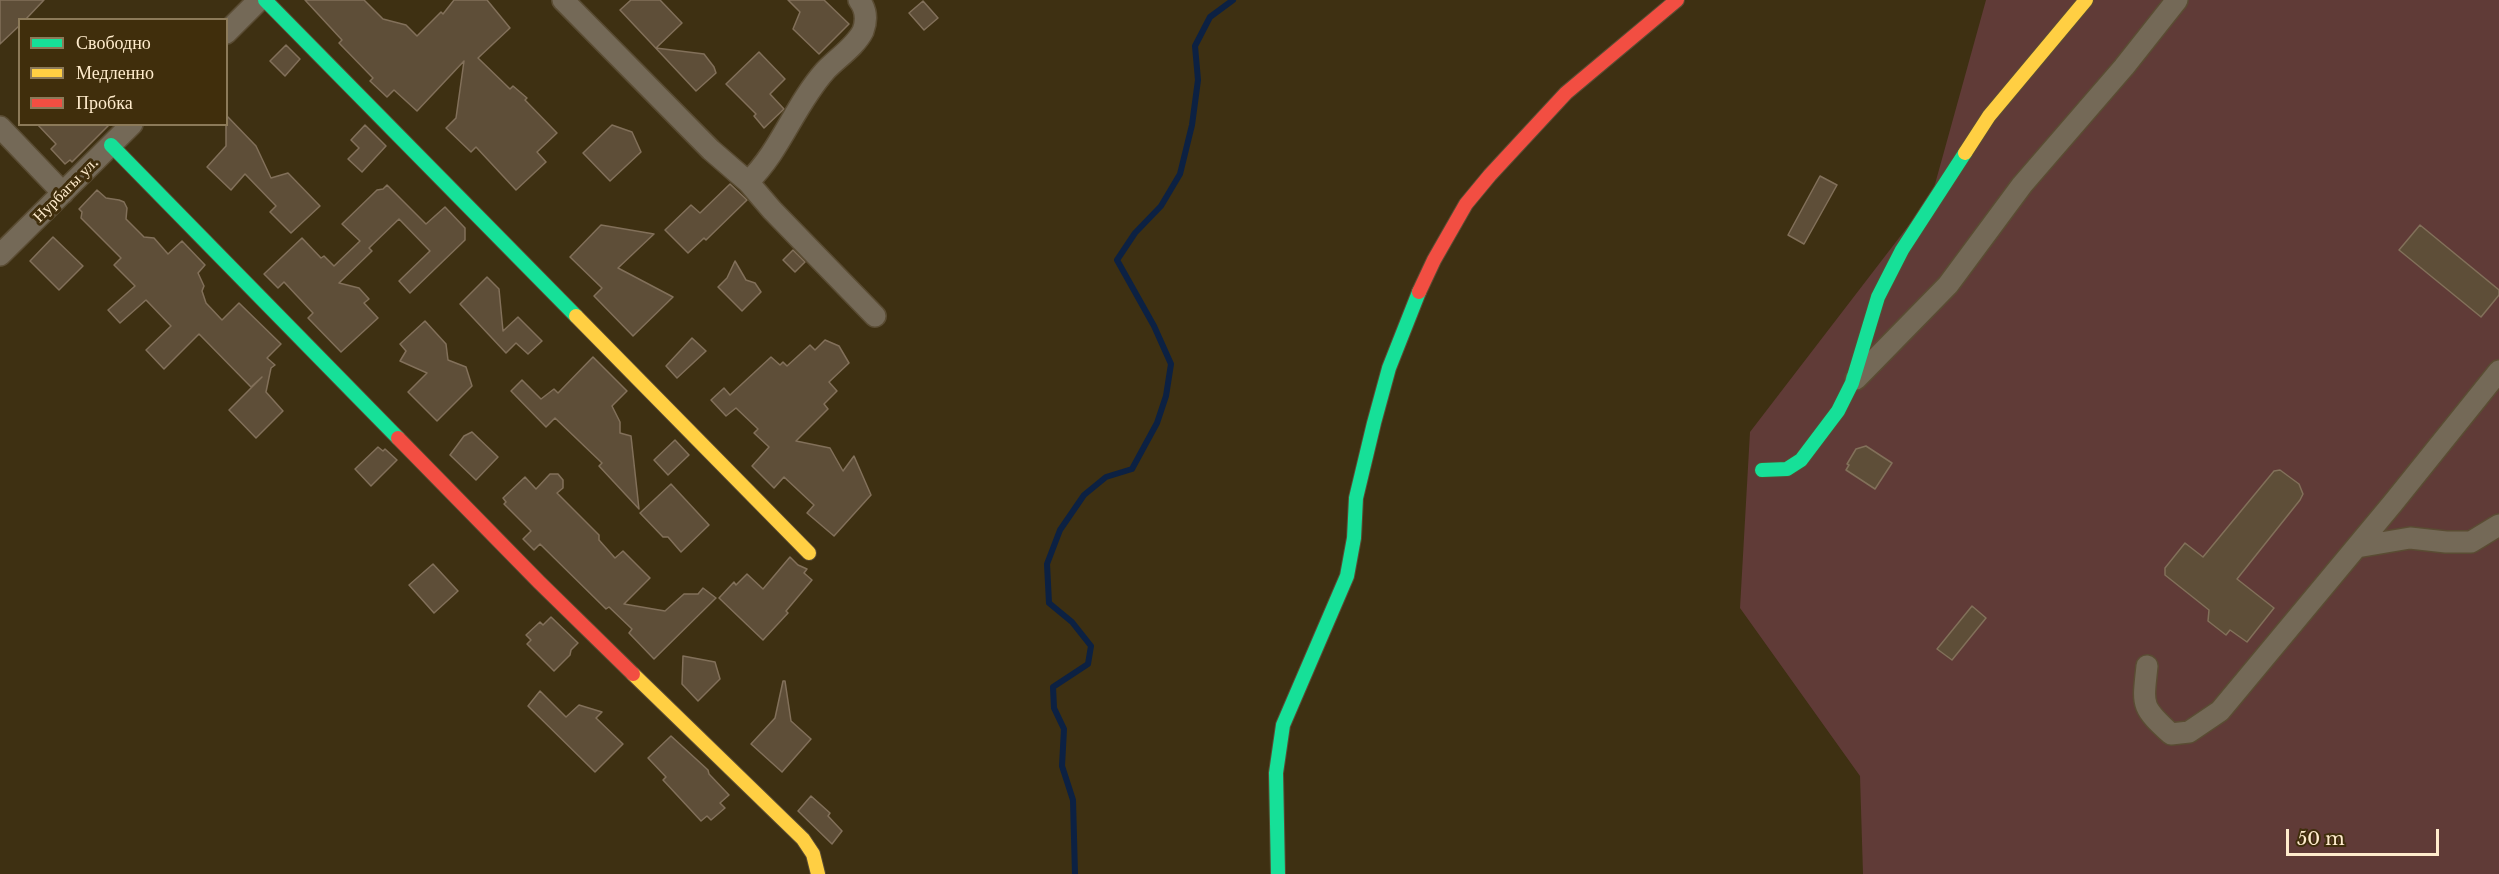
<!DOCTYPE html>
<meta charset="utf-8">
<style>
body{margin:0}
#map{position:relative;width:2499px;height:874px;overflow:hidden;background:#3e3012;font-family:"Libre Baskerville",serif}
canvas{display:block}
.legend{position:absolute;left:18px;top:18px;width:210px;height:108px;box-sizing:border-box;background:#402e0c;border:2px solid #8c7a59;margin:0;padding:8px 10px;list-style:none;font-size:18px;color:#ffeccd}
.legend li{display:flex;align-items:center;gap:12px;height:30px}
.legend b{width:30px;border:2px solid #8c7a59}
.scale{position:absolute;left:2286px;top:829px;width:153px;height:27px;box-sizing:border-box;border:3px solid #ffeccd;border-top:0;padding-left:8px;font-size:18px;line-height:21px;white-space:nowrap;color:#ffeccd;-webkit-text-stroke:4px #402e0c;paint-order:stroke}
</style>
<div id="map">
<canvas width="2499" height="874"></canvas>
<ul class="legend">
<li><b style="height:8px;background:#16e098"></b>Свободно</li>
<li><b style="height:8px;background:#ffcf43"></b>Медленно</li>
<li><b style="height:8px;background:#f24e42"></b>Пробка</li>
</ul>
<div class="scale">50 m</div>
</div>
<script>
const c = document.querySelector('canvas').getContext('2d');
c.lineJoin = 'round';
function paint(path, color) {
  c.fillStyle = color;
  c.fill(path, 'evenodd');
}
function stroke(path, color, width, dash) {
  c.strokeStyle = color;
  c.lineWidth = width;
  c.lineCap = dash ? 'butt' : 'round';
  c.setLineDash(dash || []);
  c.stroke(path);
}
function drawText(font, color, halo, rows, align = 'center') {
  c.font = font + ' "Libre Baskerville",serif';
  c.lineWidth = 6;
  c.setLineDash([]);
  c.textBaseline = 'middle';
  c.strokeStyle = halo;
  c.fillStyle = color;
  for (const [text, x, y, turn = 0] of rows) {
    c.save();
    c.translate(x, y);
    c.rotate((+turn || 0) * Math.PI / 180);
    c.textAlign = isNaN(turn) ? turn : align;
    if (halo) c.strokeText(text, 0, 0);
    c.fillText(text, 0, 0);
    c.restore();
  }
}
paint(new Path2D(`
 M1986,0H2499V874H1863L1860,776L1740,608L1750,432L1932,195Z`), '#603b37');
stroke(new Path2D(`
 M1075,874L1073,800L1062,766L1064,729L1054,708L1053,687L1088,664L1091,646L1072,622L1049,603L1047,564L1060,530L1084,495L1106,477L1132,469L1157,423L1166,396L1171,364L1154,326L1117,260L1135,233L1161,206L1180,174L1192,125L1198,80L1195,46L1210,17L1233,0`), '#0c2143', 6);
const building = new Path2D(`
 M0,0H44L25,20H20V25L0,44Z
 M305,0H364L383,19L406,25L417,36L441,12L443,14L454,0H487L510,28L478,58L510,89L513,86L527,98L525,100L557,133L537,152L546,162L516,190L476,147L471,152L446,128L456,118L464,61L417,111L394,90L387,97L370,81L373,78L339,43L342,40Z
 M631,0H660L682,23L656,48L704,54L714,67L716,73L696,91L620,10Z
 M788,0H824L849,24L819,54L793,29L800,12Z
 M923,1L938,18L924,30L909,13Z
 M286,45L300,59L285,76L270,61Z
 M759,52L785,79L770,94L784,109L764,128L754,116L756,114L726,84Z
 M226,115L256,146L271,178L288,173L320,206L291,233L270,212L276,206L245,174L231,190L207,167L226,146Z
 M37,124H110L72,162L70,160L65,164L51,149L56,144Z
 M365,125L386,146L362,172L348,159L359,148L351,140Z
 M612,125L632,132L641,152L610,181L583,153Z
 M1820,176L1837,185L1804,244L1788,235Z
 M730,184L747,200L706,240L704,238L688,253L665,230L691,205L700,213Z
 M387,185L426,224L445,207L465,228V240L410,293L399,281L430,251L399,219L369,248L372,251L339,283L359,288L369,299L364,303L378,318L341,352L308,318L313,313L284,282L278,288L264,274L302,238L321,258L324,256L334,266L360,241L342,224L377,190L383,189Z
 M97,190L106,198L119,200L124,202L127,208L126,219L144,237L154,238L168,254L182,241L205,265L198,273L204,286L202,291L206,303L222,320L239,303L281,344L267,358L275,365L271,368L266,392L283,411L256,438L229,410L262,377L251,387L199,334L164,369L146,350L171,326L146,300L120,323L108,310L135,286L114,265L121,258L81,218L82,212L79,209Z
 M601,225L654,234L618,268L673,297L633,336L594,296L602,288L570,257Z
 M2420,225L2499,290V295L2481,317L2399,250Z
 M53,237L83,266L59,290L30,261Z
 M793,250L805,262L795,272L783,260Z
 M735,261L746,280L755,283L761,292L742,311L718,287L727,278Z
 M487,277L499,289L503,331L518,317L542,341L528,354L516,343L506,353L460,304Z
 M425,321L446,344L448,360L466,367L472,386L437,421L408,392L427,373L400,361L406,351L400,344Z
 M692,338L706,351L677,378L666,366Z
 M825,340L839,346L849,363L829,382L837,391L824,404L828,409L796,441L830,448L843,471L854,456L871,495L834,536L807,513L814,505L784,477L774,488L752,466L769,447L754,433L758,429L736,408L726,416L711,400L724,388L730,395L771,357L780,365L783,362L787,366L810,345L815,350Z
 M593,357L627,391L612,406L620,422V433L631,436L639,509L599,466L602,463L555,418L546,427L511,391L522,380L541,399L554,389L558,393Z
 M472,432L498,457L476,480L450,455L464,436Z
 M675,440L689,455L668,475L654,460Z
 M1866,446L1892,463L1875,489L1846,470L1849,465L1847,464L1856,449Z
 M378,447L383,451L385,449L397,460L371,486L355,469Z
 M2280,470L2299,484L2303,494L2300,500L2237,579L2274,608L2247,642L2230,630L2226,635L2208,621L2209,610L2165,575V568L2185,543L2203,557L2274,471Z
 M550,474H558L563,480V488L557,493L599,535V540L615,558L623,551L650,578L624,604L665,611L684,594H698L703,588L716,598L654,659L629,633L632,629L609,607L606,609L540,544L534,550L523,539L531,531L504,504L506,502L503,498L525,477L536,489Z
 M671,484L709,525L681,552L668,537H663L640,513Z
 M790,557L798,565L807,569L804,573L812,580L786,611L788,613L763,640L719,598L734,582L736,585L747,574L763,589Z
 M433,564L458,591L434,613L409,585Z
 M1972,606L1986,618L1952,660L1937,649Z
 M551,617L578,643L571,650L570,655L554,671L527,644L531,640L526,635L540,622L543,625Z
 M683,656L715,662L720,679L698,701L682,684Z
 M783,681H785L791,721L811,739L782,772L751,744L775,718Z
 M540,691L566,717L579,705L602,712L596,718L623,744L595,772L528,706Z
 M671,736L708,770L709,774L729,795L720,803L725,808L711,820L707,816L701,821L663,780L666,777L648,758Z
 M811,796L830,813L828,816L842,831L832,844L798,811Z`);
paint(building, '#5e4e38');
stroke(building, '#82705a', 1.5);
const street = new Path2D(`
 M563,0L711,150L748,182L772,210L875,316
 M226,33L259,0
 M0,127L63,193
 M748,182C781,150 794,106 825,71C837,58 855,47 863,31C867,20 866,9 859,0
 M0,255L132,124
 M1856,379L1948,285L2022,185L2124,67L2177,0
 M2357,547L2410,538L2446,542H2471L2499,525
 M2147,666C2143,705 2140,706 2171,734L2189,732L2220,711L2393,503L2499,371`);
const fast = new Path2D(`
 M265,0L576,316
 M111,145L398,438
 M1762,470L1787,469L1801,460L1838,411L1852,383L1878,297L1902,250L1965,153
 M1278,874L1276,773L1283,725L1347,576L1354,538L1356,498L1374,423L1389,368L1419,292`);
const slow = new Path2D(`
 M1965,153L1989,116L2086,0
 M576,316L809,553
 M633,674L803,839L813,854L818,874`);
const jam = new Path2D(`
 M1419,292L1434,260L1466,204L1490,175L1566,93L1677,0
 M398,438L539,582L633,674`);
stroke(street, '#5a4c33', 24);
stroke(fast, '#5a4c33', 16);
stroke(slow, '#5a4c33', 16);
stroke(jam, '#5a4c33', 16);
stroke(street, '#746957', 21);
stroke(fast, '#16e098', 14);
stroke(slow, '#ffcf43', 14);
stroke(jam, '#f24e42', 14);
drawText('16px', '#ffeccd', '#402e0c', [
 ["Нурбагы ул.",66,190,-45]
]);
</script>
